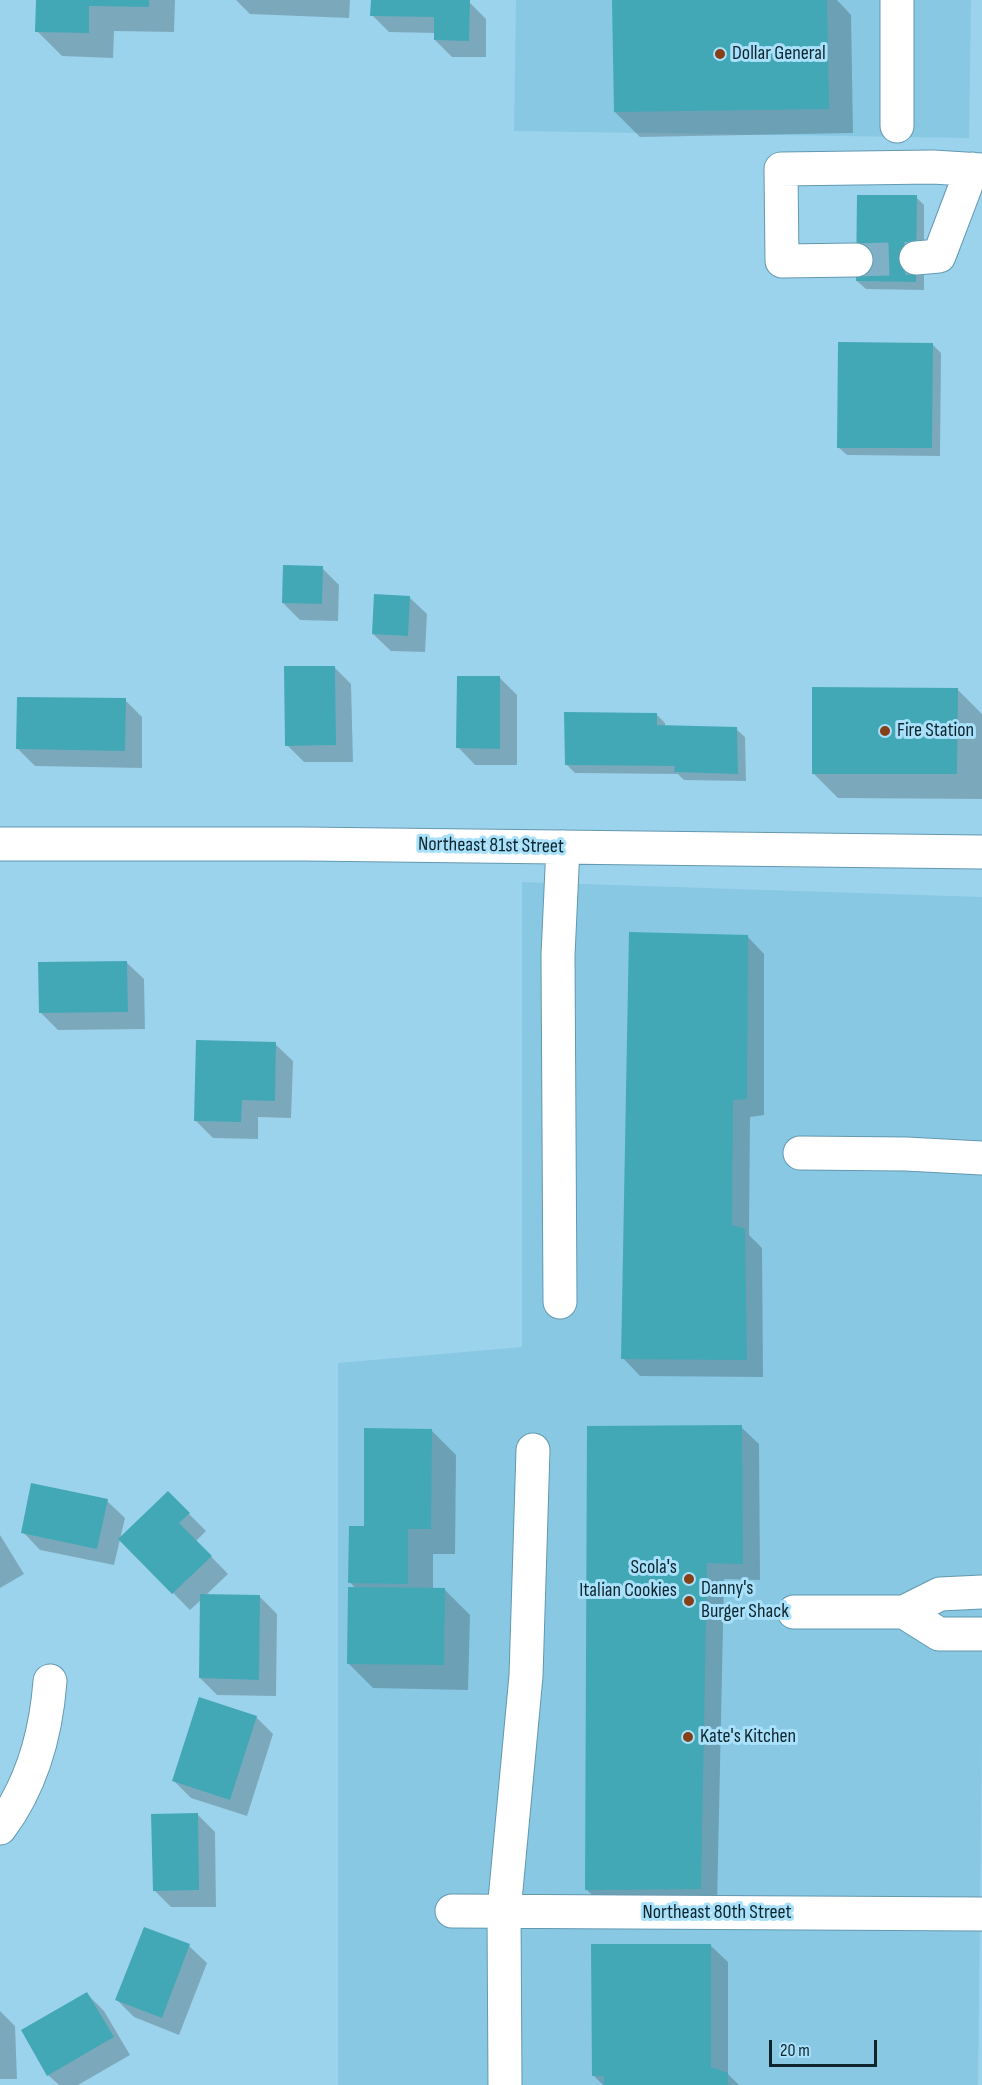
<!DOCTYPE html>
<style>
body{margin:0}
#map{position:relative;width:982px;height:2085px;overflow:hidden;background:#9cd3ec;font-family:"Sofia Sans Condensed",sans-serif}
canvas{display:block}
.scale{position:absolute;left:769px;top:2040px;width:108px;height:27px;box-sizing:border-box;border:3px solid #0e252e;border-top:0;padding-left:8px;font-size:18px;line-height:21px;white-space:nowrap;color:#0e252e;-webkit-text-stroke:4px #a9e0fa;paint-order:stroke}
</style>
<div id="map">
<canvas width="982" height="2085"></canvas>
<div class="scale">20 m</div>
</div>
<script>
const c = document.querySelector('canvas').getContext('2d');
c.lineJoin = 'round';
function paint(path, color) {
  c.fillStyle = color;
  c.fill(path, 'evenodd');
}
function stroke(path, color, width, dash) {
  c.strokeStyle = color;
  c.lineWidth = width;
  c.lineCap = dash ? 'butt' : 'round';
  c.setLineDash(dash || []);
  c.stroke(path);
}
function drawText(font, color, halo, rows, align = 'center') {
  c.font = font + ' "Sofia Sans Condensed",sans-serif';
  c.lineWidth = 6;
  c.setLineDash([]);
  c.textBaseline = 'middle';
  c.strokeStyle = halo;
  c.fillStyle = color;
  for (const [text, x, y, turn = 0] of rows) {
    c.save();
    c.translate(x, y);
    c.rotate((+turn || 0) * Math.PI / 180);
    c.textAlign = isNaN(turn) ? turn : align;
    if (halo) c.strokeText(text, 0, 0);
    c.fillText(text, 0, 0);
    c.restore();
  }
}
paint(new Path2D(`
 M516,0H971L969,138L514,131Z
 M522,882L982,897V1738L978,2085H338V1363L522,1347Z`), '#88c8e3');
paint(new Path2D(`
 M37,0H175L174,32L114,31L113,58L62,56L37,31Z
 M236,0H350L349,18L250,14Z
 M372,0L469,2L486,19V57H452L435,40V33L389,32L372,15Z
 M614,0H837L851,15L853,133L640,137L615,112Z
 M916,197L924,205V290L866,289L857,281Z
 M933,345L941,353L940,456L847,455L838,447Z
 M322,568L339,585L338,621L300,620L283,603Z
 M409,597L427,614L425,652L391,651L373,634Z
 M334,667L351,684L353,762H304L287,745Z
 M500,678L517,695V765H475L458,747Z
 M957,689L982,714V799L838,798L813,773Z
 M125,700L142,717V768L35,766L18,749Z
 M657,715L665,723V727L736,729L745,737L746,781L684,780L678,774L575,773L567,765Z
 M747,936L764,954V1115L750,1117L749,1235L762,1248L763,1377L640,1376L623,1358Z
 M126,962L144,979L145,1029L58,1030L40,1012Z
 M275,1044L293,1061L291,1118L258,1117V1139L213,1138L196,1121Z
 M741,1427L759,1444L760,1580L724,1579L717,1905L604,1907L586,1889Z
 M431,1430L456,1455L455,1554H433V1590H445L470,1615L468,1690L373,1688L348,1663L356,1589L350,1582L365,1528Z
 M168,1493L206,1531L196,1541L228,1574L206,1595L260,1597L277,1614L276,1696L217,1695L200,1678L202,1599L190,1610L120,1539Z
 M107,1501L125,1518L114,1565L40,1550L23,1532Z
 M0,1535L24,1574L0,1588Z
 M256,1717L273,1734L247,1816L191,1798L174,1781Z
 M197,1814L215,1832L216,1907H171L154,1890Z
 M710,1945L728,1962V2074L739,2085H603L594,2076Z
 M189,1946L207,1963L179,2035L134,2017L117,2000Z
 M87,1994L104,2011L130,2055L78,2085H59L48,2075Z
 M0,2011L15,2026L17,2079H0Z`), '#0003');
paint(new Path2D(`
 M36,0H149V7L89,6V33L35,32Z
 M371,0H470L469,41L434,40V17L370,16Z
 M612,0H827L829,109L614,112Z
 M857,195H917L916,282L856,281Z
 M838,342L933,343L932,448H837Z
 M283,565L323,566L322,604L282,603Z
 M374,594L410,596L408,636L372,634Z
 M284,666H335L336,745L285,746Z
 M457,676H500V749L456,748Z
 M812,687L958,688L957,774H812Z
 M17,697L126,698L125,751L16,749Z
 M564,712L657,713V725L737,727L738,774L674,772L675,766L565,765Z
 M629,932L748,935L747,1099L733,1100L732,1225L745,1229L747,1360L621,1359Z
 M127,961L128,1012L39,1013L38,962Z
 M196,1040L276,1042L275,1101L242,1100L241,1122L194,1121Z
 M742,1425L743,1564L707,1563L701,1889L585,1890L587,1426Z
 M364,1428L432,1429L431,1529H408V1584L348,1583L349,1526H364Z
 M31,1483L108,1499L97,1549L21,1533Z
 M168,1491L190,1513L179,1523L212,1556L172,1594L118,1539Z
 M348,1587L445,1588L444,1665L347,1664Z
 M200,1594L260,1595L259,1680L199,1678Z
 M199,1697L257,1716L230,1800L172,1781Z
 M198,1813L199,1890L153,1891L151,1814Z
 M144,1927L190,1944L162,2018L115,2000Z
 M591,1944H711V2067L728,2073V2085H604V2076H592Z
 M87,1992L114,2037L47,2076L21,2030Z`), '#42a8b5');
stroke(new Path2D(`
 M856,260L916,258`), '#80b0c6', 33, [33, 16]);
const minor = new Path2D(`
 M897,0V126
 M916,258L939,256L972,169
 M856,260L782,261L781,169L933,167L982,170
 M0,844H304L982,852
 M800,1153L906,1154L982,1158
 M560,1302L558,955L563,847
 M982,1592L940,1594L904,1612L939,1634H982
 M794,1612H904
 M0,1828C32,1785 46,1735 50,1681
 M452,1911L982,1914
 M505,2085L504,1911L526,1676L533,1450`);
stroke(minor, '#6398b0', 35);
stroke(minor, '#fff', 33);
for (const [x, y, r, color] of [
 [720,54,6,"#854018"],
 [885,731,6,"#854018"],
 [689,1579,6,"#854018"],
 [689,1601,6,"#854018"],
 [688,1737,6,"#854018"]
]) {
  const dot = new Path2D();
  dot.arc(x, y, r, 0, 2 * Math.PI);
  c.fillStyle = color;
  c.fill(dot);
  stroke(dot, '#a9e0fa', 2);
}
drawText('20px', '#0e252e', '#a9e0fa', [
 ["Dollar General",732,54],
 ["Fire Station",897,731],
 ["Scola's",677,1568,"right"],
 ["Italian Cookies",677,1591,"right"],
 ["Danny's",701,1589],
 ["Burger Shack",701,1612],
 ["Kate's Kitchen",700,1737]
], 'left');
drawText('20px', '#0e252e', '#a9e0fa', [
 ["Northeast 81st Street",491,846,1],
 ["Northeast 80th Street",717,1913]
]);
</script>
